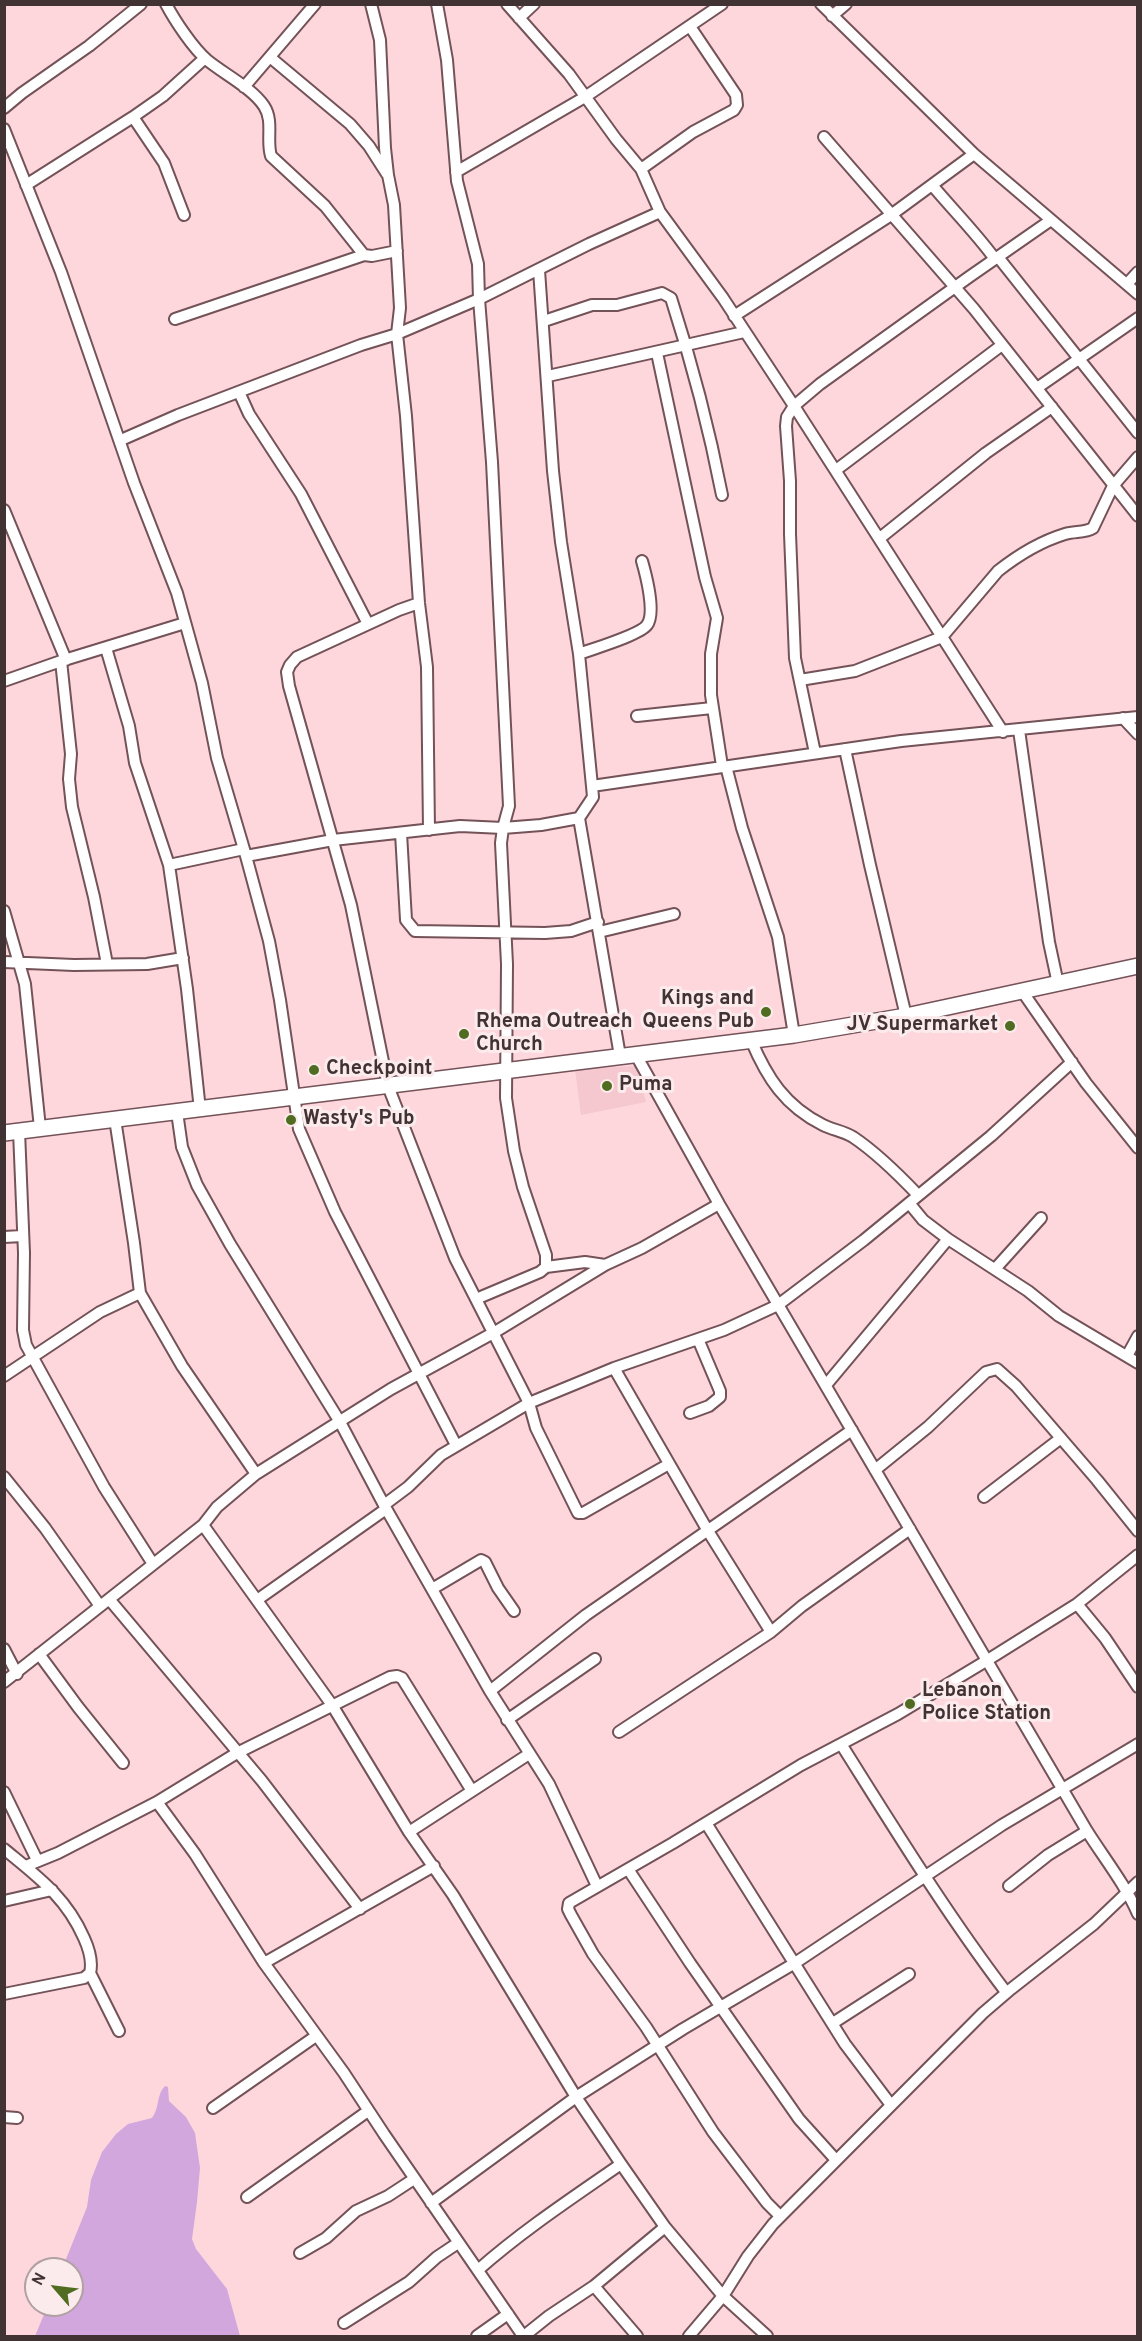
<!DOCTYPE html>
<style>
body{margin:0}
#map{position:relative;width:1142px;height:2341px;overflow:hidden;background:#fed7dd;font-family:Overpass,sans-serif}
canvas{display:block}
.frame{position:absolute;inset:0;border:6px solid #413234;pointer-events:none}
.north{position:absolute;left:24px;top:2257px;width:60px;height:60px;box-sizing:border-box;background:#fbebed;border:2px solid #b1a1a3;border-radius:50%;rotate:298deg;font-size:16px;font-weight:700;line-height:24px;text-align:center;color:#413234}
.north::after{content:'';display:block;margin:auto;width:21px;height:27px;background:#4f6c20;clip-path:polygon(50% 0,100% 100%,50% 72%,0 100%)}
</style>
<div id="map">
<canvas width="1142" height="2341"></canvas>
<div class="frame"></div>
<div class="north">N</div>
</div>
<script>
const c = document.querySelector('canvas').getContext('2d');
c.lineJoin = 'round';
function paint(path, color) {
  c.fillStyle = color;
  c.fill(path, 'evenodd');
}
function stroke(path, color, width, dash) {
  c.strokeStyle = color;
  c.lineWidth = width;
  c.lineCap = dash ? 'butt' : 'round';
  c.setLineDash(dash || []);
  c.stroke(path);
}
function drawText(font, color, halo, rows, align = 'center') {
  c.font = font + ' Overpass,sans-serif';
  c.lineWidth = 6;
  c.setLineDash([]);
  c.textBaseline = 'middle';
  c.strokeStyle = halo;
  c.fillStyle = color;
  for (const [text, x, y, turn = 0] of rows) {
    c.save();
    c.translate(x, y);
    c.rotate((+turn || 0) * Math.PI / 180);
    c.textAlign = isNaN(turn) ? turn : align;
    if (halo) c.strokeText(text, 0, 0);
    c.fillText(text, 0, 0);
    c.restore();
  }
}
paint(new Path2D(`
 M636,1066L646,1102L581,1115L575,1069Z`), '#f5c7cf');
paint(new Path2D(`
 M165,2086L168,2087L169,2101L186,2117L195,2133L200,2168L197,2202L192,2239L196,2249L227,2289L240,2336H35L48,2305H72V2269H62L87,2207L91,2180L102,2152L116,2134L128,2124L152,2118C160,2107 156,2095 165,2086Z`), '#d1a7de');
const minor = new Path2D(`
 M166,4C175,21 193,48 207,60C224,74 252,88 264,106C274,121 266,140 271,156L325,206L364,255
 M371,4L380,40L385,148L388,175L394,205L400,308L397,334L406,416L419,603L427,667L429,830
 M437,4L447,60L457,181L478,264L479,299L492,462L509,806L503,828L501,843L507,964L506,1098L514,1151L523,1187L546,1255V1267L540,1272L476,1299
 M507,4L569,74L616,139L641,169L660,212L723,298L794,406L1003,732
 M821,4L974,154L1138,294
 M832,16L846,4
 M519,18L534,4
 M271,58L350,124L369,146L387,174
 M244,87L315,4
 M4,108L22,93L89,46L141,4
 M133,117L164,163L184,215
 M4,129L61,272L134,483L177,593L202,683L217,758L246,856L269,941L280,1000L299,1129L335,1212L456,1445
 M824,137L974,309L1138,516
 M641,169L693,132L734,110L737,105L736,95L691,28
 M456,172L585,97L722,4
 M26,185L133,117L163,96L205,58
 M932,185C953,210 976,233 995,259
 M998,257L1138,433
 M1127,284L1138,272
 M734,316L891,215L974,154
 M175,319L364,255L372,256L397,251
 M544,321L592,305H617L662,293L671,298C692,363 709,428 722,495
 M657,353L705,577L717,618L711,654V695L722,766
 M548,376L744,332
 M1037,388L1138,318
 M239,392L249,414L301,494L368,624
 M121,440L178,415L361,345L397,334L479,299L589,244L660,212
 M836,470L1002,345
 M4,510L66,660
 M880,538L986,453L1052,407
 M419,603L399,610L297,657L290,665L287,672L289,686L351,905L388,1086L455,1258L529,1403L614,1368L724,1330L778,1305L864,1240L991,1136L1072,1062
 M106,648L129,726L135,763L169,865L187,989L200,1110
 M579,654C592,649 640,635 647,625C656,613 646,575 642,561
 M61,661L71,754L69,779L72,807L94,897L107,964
 M800,680L855,671L942,637L998,571C1017,556 1042,541 1065,534C1075,531 1085,533 1093,528L1113,486L1138,457
 M4,681L61,661L185,623
 M637,716L712,708
 M1123,718L1138,734
 M1019,730L1049,942L1058,984
 M845,749L870,865L906,1016
 M815,753L795,658L790,534V481L786,426L787,417L794,406L820,384L969,277L1051,220
 M726,766L742,828L778,937L794,1035
 M592,786L901,741L1138,717
 M579,818L620,1056
 M401,833L406,920L415,931L545,933L571,931L598,922
 M246,856L333,840L460,826L503,828L541,825L579,818L593,797L592,786L579,654L561,542L553,471L539,270
 M169,865L244,849
 M4,911L25,984L40,1128
 M599,932L674,914
 M4,962L74,965L147,964L183,958
 M1022,991L1086,1083L1138,1148
 M751,1040C767,1078 785,1106 823,1125C833,1130 843,1131 853,1137C877,1153 898,1174 918,1195
 M636,1055L719,1204L1087,1831C1104,1858 1125,1884 1138,1914
 M177,1112L182,1147L197,1185L230,1244L340,1422L384,1505L490,1691L549,1784L597,1886
 M115,1119L134,1243L140,1293L182,1366L256,1474
 M19,1131L24,1253L23,1330L26,1345L104,1487L153,1564
 M909,1203L923,1220L948,1239L1028,1291L1059,1316L1138,1363
 M4,1237L22,1236
 M546,1267L585,1262L605,1265
 M995,1269L1041,1218
 M1127,1356L1138,1336
 M614,1368L708,1531L771,1632
 M4,1376L100,1312L140,1293
 M826,1385L948,1239
 M690,1413L709,1406L720,1397V1391L698,1339
 M875,1470L928,1427L986,1372L997,1369L1016,1386L1097,1480L1138,1531
 M4,1477L45,1528L100,1606
 M984,1497L1061,1438
 M384,1505L408,1487L441,1455L529,1403L536,1428L578,1513H583L669,1464
 M203,1525L332,1705L409,1832L453,1895L576,2097L621,2164L665,2227L723,2296L767,2336
 M432,1589L481,1560L485,1562L498,1588L514,1611
 M109,1599L262,1781L360,1909
 M257,1600L386,1509
 M1077,1604L1105,1638L1138,1687
 M4,1649L17,1674
 M39,1654L78,1707L123,1763
 M4,1682L203,1525L217,1507L256,1474L391,1389L495,1332L605,1265L642,1248L719,1204
 M490,1691L586,1615L852,1430
 M507,1720L595,1659
 M619,1732L771,1632L802,1606L910,1529
 M841,1744C894,1828 946,1913 1006,1992
 M4,1792L37,1860
 M157,1802L195,1854L264,1963L344,2073L384,2134L523,2336
 M706,1823L845,2044L891,2105
 M409,1832L529,1754
 M4,1849C38,1877 66,1897 84,1938C89,1949 93,1961 90,1973L119,2031
 M26,1866L58,1853L157,1802L237,1753L390,1677L397,1676L402,1678L472,1791
 M628,1869L690,1963L799,2119L836,2160
 M1009,1886L1048,1855L1087,1831
 M4,1901L52,1890
 M264,1963L434,1866
 M4,1994L84,1978L90,1973
 M833,2023L909,1974
 M213,2108L316,2036
 M4,2117L17,2118
 M247,2197L368,2111
 M431,2203L576,2097L683,2029L795,1963L1002,1825L1138,1744
 M780,2216L767,2203L713,2132L646,2027L593,1954L571,1915L568,1909L569,1903L673,1843L801,1765L898,1714L986,1661L1077,1604L1138,1555
 M300,2253L326,2238L356,2211L388,2196L414,2179
 M478,2270C522,2231 572,2198 621,2164
 M594,2286L637,2336
 M344,2323L409,2282L437,2257L458,2243
 M477,2336L508,2314
 M524,2336L549,2316L594,2286L665,2227
 M689,2336L723,2296L748,2256L773,2224L983,2013L1011,1989L1094,1924L1138,1882`);
const secondary = new Path2D(`
 M4,1133L794,1035L906,1016L1138,966`);
stroke(minor, '#735258', 14);
stroke(secondary, '#735258', 18);
stroke(minor, '#fff', 10);
stroke(secondary, '#fff', 15);
for (const [x, y, r, color] of [
 [766,1012,6,"#4f6c20"],
 [1010,1026,6,"#4f6c20"],
 [464,1034,6,"#4f6c20"],
 [314,1070,6,"#4f6c20"],
 [607,1086,6,"#4f6c20"],
 [291,1120,6,"#4f6c20"],
 [910,1704,6,"#4f6c20"]
]) {
  const dot = new Path2D();
  dot.arc(x, y, r, 0, 2 * Math.PI);
  c.fillStyle = color;
  c.fill(dot);
  stroke(dot, '#fbebed', 2);
}
drawText('bold 20px', '#413234', '#fbebed', [
 ["Kings and",754,1000,"right"],
 ["Queens Pub",754,1023,"right"],
 ["Rhema Outreach",476,1023],
 ["Church",476,1046],
 ["JV Supermarket",998,1026,"right"],
 ["Checkpoint",326,1070],
 ["Puma",619,1086],
 ["Wasty's Pub",303,1120],
 ["Lebanon",922,1692],
 ["Police Station",922,1715]
], 'left');
</script>
